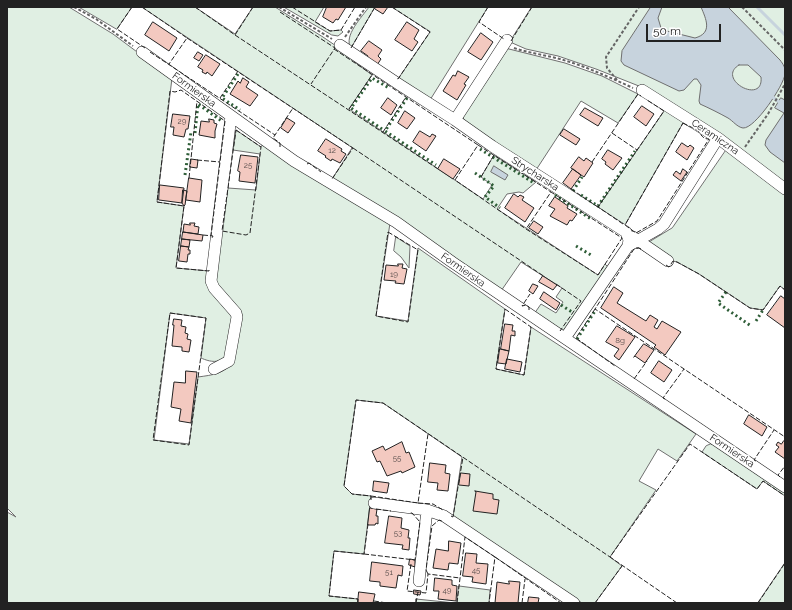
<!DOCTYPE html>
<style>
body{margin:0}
#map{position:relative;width:792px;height:610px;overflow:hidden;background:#fff;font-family:Raleway,sans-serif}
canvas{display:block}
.frame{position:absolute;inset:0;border:8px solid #222;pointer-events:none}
.scale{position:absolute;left:646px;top:24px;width:75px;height:18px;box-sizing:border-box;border:2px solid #222;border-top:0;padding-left:5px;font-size:12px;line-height:14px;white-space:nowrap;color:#222;-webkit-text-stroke:3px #fff;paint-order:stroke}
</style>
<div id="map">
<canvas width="792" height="610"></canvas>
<div class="frame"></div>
<div class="scale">50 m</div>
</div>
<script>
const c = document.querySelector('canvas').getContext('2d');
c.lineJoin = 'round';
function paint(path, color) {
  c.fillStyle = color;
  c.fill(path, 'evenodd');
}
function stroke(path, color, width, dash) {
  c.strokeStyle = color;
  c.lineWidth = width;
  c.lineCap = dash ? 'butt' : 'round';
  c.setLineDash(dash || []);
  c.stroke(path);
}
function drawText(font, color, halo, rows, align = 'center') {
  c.font = font + ' Raleway,sans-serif';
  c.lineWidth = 3;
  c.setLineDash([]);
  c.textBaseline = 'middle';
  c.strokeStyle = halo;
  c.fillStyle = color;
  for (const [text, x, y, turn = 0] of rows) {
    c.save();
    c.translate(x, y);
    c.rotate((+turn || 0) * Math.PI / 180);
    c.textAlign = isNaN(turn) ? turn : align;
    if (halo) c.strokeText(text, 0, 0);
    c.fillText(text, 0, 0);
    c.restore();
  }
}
const green = new Path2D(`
 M7,7H69L113,34L172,78L157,202L184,206L176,268L209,271C208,275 206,280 207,284C211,296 229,302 232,315C234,325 229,344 227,355C220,364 210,362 201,358L206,318L170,313L154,440L189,444L198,377C212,375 225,374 233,361C235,351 242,323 239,315C235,300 214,293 214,277L228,188L256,190L260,154L233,150L236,130L261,147L263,144L327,186L390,223L376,316L408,321L418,248L505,309L496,369L524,375L531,327L696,434L677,461L658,449L639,481L656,490L610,557L622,566L595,603H582L453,517L462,457L383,403L356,400L344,486L352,494L371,496L364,554L334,551L329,596L358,599V603H7V512L16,517L7,508Z
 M79,7H132L117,29Z
 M142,7H195L235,34L253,7H275L323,37L342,50L356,63L372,75L349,109L483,199L492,185L481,177L494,155L536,182L523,193L519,192L507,194L497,209L598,275L605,264L608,267L563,332L534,314L541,304L556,313L563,302L556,297L562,288L521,262L501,291L332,179L352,148Z
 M284,7H324L315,22L330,31L341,30L343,32L338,36L332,35Z
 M369,7H375L351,48C343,36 362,17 369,7Z
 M392,7H488L430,100L398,79L430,32Z
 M532,7H785V185L654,92L596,69L558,56L526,49L510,42Z
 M505,48L565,63L602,76L638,94L618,123L581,101L536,170L465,121L463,118L464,115Z
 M662,106L689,123L690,127L683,123L625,225L598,207L664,111L659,107Z
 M727,149L785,193V290L780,286L763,310L750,308L699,274L677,262L673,261L669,267L639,248L672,228Z
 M396,237L410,246L409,268L401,257L394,251Z
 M711,444L717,446L785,492V496L763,481L757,489L702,452L706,446Z
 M785,563V603H758Z
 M459,586L490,590L489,603H457Z
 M416,599L455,603H416Z`);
paint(green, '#e0efe3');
stroke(green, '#6f6f6f', 1);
const water = new Path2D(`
 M651,7H662L658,18L661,28L667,31L695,38C713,33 706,19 701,7H728L780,60C783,64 786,68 785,74C784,85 755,129 743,128C737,127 733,121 728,118C719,113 709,108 700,104L699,101L701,85L697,79H694L684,90L679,91L624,65L621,61L622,51ZM739,65H748L761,77C764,106 715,79 739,65Z
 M781,98L785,100V163L770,152L765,145L766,140L784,113L775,108Z
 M494,166L508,175L505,180L491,172Z`);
paint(water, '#c7d3dd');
stroke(water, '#6f6f6f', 1);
stroke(new Path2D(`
 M757,7L785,35
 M771,96L785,106`), '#c7d3dd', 3);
const building = new Path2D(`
 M327,7H346L338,20L336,19L333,23L323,17Z
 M376,7H388L383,14L375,9Z
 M153,22L177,38L169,51L145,35Z
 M407,22L419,30L414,39L418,42L412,51L395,40Z
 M481,33L493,42L481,60L468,52Z
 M369,41L382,50L378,56L381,59L377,65L367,58L368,56L361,51Z
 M198,52L203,55L199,61L194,58Z
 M206,55L220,64L212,76L207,72L206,74L202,72L203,70L198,67Z
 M458,71L469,77L464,84L466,85L457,100L443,91L453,75L455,76Z
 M243,78L249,82L246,87L258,95L250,106L230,94L238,81L240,83Z
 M388,98L397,105L391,115L381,108Z
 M642,106L654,114L646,126L634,117Z
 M585,108L603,118L598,126L580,115Z
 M405,111L415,118L407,129L398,123Z
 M173,114L190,116L188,129H186L184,137L173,135L174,127H171Z
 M287,118L295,123L288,133L281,128Z
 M209,119L214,120V123L217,124L215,131V138L199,135L201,121L209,122Z
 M564,129L580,139L576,145L560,135Z
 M420,131L430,137L432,134L436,136L426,151L413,142Z
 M326,139L342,149L341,151L346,154L340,163L332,159L331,161L325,157L326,156L318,151Z
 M682,143L688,147L690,145L694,148L687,160L676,152Z
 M608,150L622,158L613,170L605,164L606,162L602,159Z
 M241,155L258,157L255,183L239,181L240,172L238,171Z
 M579,157L584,161L586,158L593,163L584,177L571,168Z
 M191,159L198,160L197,168L190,167Z
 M444,159L460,169L453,179L438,169Z
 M573,169L581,175L571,189L563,183Z
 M683,169L687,172L681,181L673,175L676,171L680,174Z
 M189,178L202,180L200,202L186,200Z
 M160,185L184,188L182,203L159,200Z
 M183,190L187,191L185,205L184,206L182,203Z
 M514,194L518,197L520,195L524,197L522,200L534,208L525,222L505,208Z
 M555,197L568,206L567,208L577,214L572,221L570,220L567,225L550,216L555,209L549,206Z
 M534,221L543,227L538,234L529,228Z
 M190,223H195L194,226L199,227L198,234L183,232L184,224L190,225Z
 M183,232L203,235L202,241L182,239Z
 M182,239L190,240L189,247L181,246Z
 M181,246L189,247L188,250H190V254H188L187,262L179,261Z
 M398,264H403L402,268L407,269L404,284L395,283L396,281L384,280L386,265L398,266Z
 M543,276L557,285L553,290L539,282Z
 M533,284L538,286L533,294L529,291Z
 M614,287L623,293L617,303L646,321L650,315L658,320L654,327L657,329L662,321L681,332L665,355L654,347L656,345L601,308Z
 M544,292L560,303L556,310L540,299Z
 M781,296L785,299V328L767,315Z
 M174,319L182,320L181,326L186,327L185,333L188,334L187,339L191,340L189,352L182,351V347L172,346L174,325H173Z
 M505,324L513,325L512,331H515V336L511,335L509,351L501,349Z
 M617,326L635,337L619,360L614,356L619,349L606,342Z
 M644,344L654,350L645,363L635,356L634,357Z
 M500,349L509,351L506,364L498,363Z
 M507,359L522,362L520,372L505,369Z
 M659,361L672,370L664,382L651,373Z
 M186,371L197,372L191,423L179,421L181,409L171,407L174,382L185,383Z
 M749,415L767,427L762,436L744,424Z
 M784,441L785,442V459L775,452L779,447L776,445L778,442L781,444Z
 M402,442L406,453L409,452L415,467L402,473L401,471L387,476L380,461L377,462L372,451L383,446L385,450Z
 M430,463L446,465L445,473L450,474L448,491L437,490L438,483L428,482Z
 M461,473L470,474L469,486L459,485Z
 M374,481L389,483L387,493L373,491Z
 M475,491L493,494V499L499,500L497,514L473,511L476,492Z
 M370,508L377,509L376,516H378V524L376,523L375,525H368Z
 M389,516L402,518L401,528L409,530L408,538H410L409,550L402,549L403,545L385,543Z
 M449,541L461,543L458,564L449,563L448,570L433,568L436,549L448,551Z
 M466,553L477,554L476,563L488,564L486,584L472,582L473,577L463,576Z
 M410,559L415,560V567L409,565Z
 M372,562L403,566L402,576L398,575L396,588L380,586V582L370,581Z
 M435,578L452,580V585L457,586L456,601L438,599L439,591H434Z
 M509,581L520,582L518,603H495L497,582L509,584Z
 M414,590L421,591L420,595L414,594Z
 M359,592L375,594L373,603H358Z
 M529,597L539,598L538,603H528Z`);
paint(building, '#f3c9c0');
stroke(building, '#222', 1);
const minor = new Path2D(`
 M340,45L400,85L455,120L492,146L626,232L629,240L628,246L565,338
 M142,52L294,161L396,222L452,262L785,487
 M642,90L718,138L785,189
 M455,120L507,40
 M633,237L668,261
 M628,246L658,229L664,224L718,138
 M214,369L229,361L237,317L236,313L214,288L211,281L231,116
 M374,503L427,510L444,516L574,603
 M419,581L427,510`);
stroke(minor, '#222', 12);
stroke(new Path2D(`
 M74,7L96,19L133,46
 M279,7L332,39
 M742,7L785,50
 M345,37L366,7
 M514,48C529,53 545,55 560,59C585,66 609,77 633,88
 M617,80L607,68L606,57L639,7
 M745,147L768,114L785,84`), '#646464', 2, [3, 2]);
stroke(minor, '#fff', 11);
stroke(new Path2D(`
 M238,74L222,98L240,110
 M407,98L385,131L436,165
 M382,129L351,108L372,78L389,88
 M195,133L198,104L223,122
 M480,149L534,183
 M475,173L494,186L485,197L500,208
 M185,175L191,132
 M573,191L582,177
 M555,195L591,219
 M581,195L598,206L635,151
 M576,246L591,255
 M726,292L718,303L751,326
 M561,305L572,312
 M756,321L763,310
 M577,339L595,311`), '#2f5e38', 3, [2, 3]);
stroke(new Path2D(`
 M132,7L117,29L145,48
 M142,7L187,38L169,64
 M195,7L235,35L253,7
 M292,7L330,31L341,30L355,7
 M392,7L430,32L398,79L396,78
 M488,7L479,22L504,39
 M280,12L335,48L311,84
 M235,35L438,169
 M187,38L353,148L332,179H331
 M511,41L532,7
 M351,48L375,7
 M334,49L478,145L455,180L526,229L598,275L622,238L551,192L526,229
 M150,52L275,135
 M220,98L238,71
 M349,109L372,75
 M683,123C688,126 695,128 699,132C702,136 703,139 709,139L657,221L636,233L625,225Z
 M236,130L261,147L250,233L246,235L222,231Z
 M383,132L406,97
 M612,133L637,150
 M478,145L551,192
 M280,147V143L273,138L293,108
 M353,148L545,277
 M197,160L220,162
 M592,162L638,94L641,96
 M307,164L309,163L321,172
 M481,177L494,155
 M189,178L197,101
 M571,189L598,207
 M623,224L598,207L664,111L647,100
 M388,232L418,250L408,322L376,316Z
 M203,235L213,236L212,238
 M641,249L639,248L634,249L595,309L785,437
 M666,265L669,267L673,261L677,262L699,274L750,308L763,310L780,286L785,290
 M209,270V271L176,268L184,206L157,202L170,91L175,92L181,90L225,121L211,236
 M556,284L581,301L560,331
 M505,309L531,327L524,375L496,369Z
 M595,309L576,338L615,366
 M529,310V307L526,305L522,306L530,294
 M170,313L206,318L189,445L153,440Z
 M634,379L647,361
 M665,399L663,398L684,369
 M756,461L754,460L774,430
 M780,477L778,475L785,466
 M371,496L418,503L428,434
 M371,500V496L352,494L344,486L356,400L383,403L610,557
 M418,503L433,504L443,510
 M376,509L391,511
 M451,516L453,517L463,457
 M364,554L415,560L420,522L412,513H409
 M495,557L561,603
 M411,564L407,591L426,593L428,574L460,578
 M428,574L426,570L432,526L439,520L442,521
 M374,601L387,603
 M358,602V599L329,596L334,551L364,554L368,524
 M416,603L418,592
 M457,603L465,537L495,557L489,603
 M522,603L525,579
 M595,603L622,566
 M677,603L610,557L690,444L757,489L763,481L785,496
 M758,603L785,563`), '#222', 1, [5, 2]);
drawText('8px', '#564c4a', null, [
 ["29",182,122],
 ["12",332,151],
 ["25",248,166],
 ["19",394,275],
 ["8g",620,341],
 ["55",397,459],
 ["53",398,534],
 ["45",476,571],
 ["51",389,573],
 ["49",447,591]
]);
drawText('10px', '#222', '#fff', [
 ["Formierska",194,90,36],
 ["Ceramiczna",715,137,34],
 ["Strycharska",535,174,33],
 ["Formierska",463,270,35],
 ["Formierska",732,451,34]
]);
</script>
